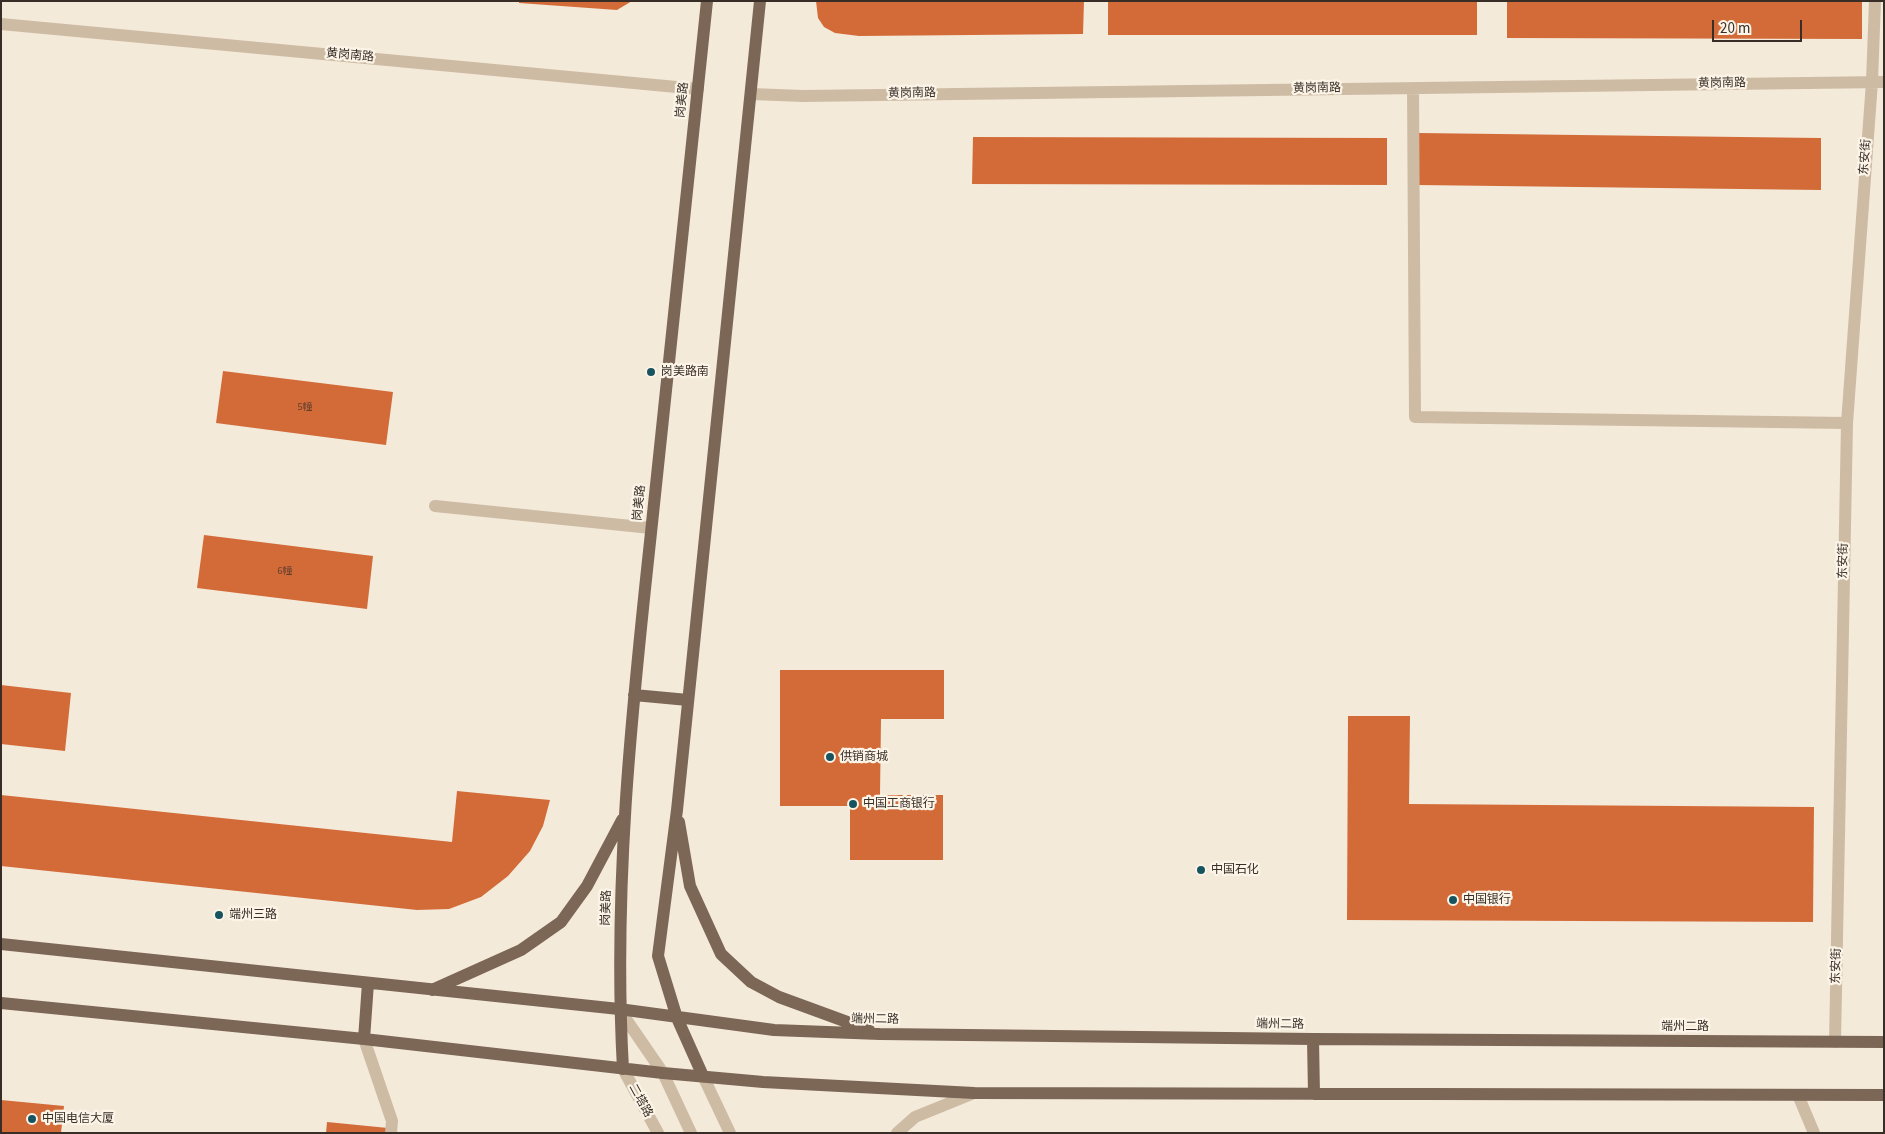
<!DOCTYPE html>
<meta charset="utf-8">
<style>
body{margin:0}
#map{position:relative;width:1885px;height:1134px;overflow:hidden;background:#f4eada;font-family:"Source Sans 3",sans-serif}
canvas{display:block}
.frame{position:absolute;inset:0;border:2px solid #382e27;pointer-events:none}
.scale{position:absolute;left:1712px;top:20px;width:90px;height:22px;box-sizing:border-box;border:2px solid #382e27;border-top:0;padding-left:6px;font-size:15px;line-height:18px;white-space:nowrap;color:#382e27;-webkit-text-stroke:4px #fbf4e7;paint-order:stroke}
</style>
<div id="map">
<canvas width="1885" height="1134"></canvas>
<div class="frame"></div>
<div class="scale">20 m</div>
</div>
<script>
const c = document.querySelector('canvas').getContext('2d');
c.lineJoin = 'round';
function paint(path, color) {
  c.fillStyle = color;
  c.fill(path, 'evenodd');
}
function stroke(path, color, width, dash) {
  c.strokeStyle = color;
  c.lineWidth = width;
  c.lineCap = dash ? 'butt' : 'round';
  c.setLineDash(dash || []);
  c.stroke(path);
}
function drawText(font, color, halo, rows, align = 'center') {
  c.font = font + ' "Source Sans 3","Noto Sans SC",sans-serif';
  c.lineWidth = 4.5;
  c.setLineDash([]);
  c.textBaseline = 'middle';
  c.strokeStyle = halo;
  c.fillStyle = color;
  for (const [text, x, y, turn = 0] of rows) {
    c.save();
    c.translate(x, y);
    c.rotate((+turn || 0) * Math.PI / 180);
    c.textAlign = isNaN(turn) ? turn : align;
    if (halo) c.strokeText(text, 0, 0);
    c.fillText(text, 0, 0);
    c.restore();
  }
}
paint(new Path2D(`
 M519,1H632L617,10L519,3Z
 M816,1H1084L1083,34L859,36L835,33L824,27L818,18Z
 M1108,1H1477V35H1108Z
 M1507,1H1862V39L1507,38Z
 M1418,133L1821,138V190L1417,185Z
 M973,137L1387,138V185L972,184Z
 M223,371L393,392L386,445L216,423Z
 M204,535L373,556L367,609L197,588Z
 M780,670H944V719H881L880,795H943V860H850V806H780Z
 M1,685L71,693L65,751L1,744Z
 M1348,716H1410L1409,804L1814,807L1813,922L1347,920Z
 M457,791L550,800L543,826L530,851L508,876L481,897L449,909L417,910L1,866V795L452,842Z
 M1,1100L64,1106L61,1133H1Z
 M327,1122L388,1128V1133H326Z`), '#d36b39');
stroke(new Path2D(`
 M1,24L698,89
 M1413,88L1415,417L1847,423
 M751,94L803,96L1884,82
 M435,506L651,528
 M619,1009L663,1073L691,1133
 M364,1039L392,1121L391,1133
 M1835,1042L1847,423L1872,82L1875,1
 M623,1069L658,1133
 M703,1076L730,1133
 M1798,1095L1814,1133
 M897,1133L915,1117L974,1093`), '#cebba4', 12);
stroke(new Path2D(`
 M634,695L688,700
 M679,822L690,886L721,954L751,982L779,997L869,1030
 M1,944L619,1009L774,1030L880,1034L1313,1039L1884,1042
 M432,990L521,950L561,922L587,886L622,820
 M1,1003L364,1039L663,1073L763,1082L974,1093L1884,1095
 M364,1039L368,983
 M1313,1039L1314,1094
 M623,1069C613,892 631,717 650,542C669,362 688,182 707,1
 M703,1076L677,1018L658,956L677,810L760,1`), '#7c6656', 12);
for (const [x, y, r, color] of [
 [651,372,5,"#17545f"],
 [830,757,5,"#17545f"],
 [853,804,5,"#17545f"],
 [1201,870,5,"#17545f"],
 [1453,900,5,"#17545f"],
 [219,915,5,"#17545f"],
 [32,1119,5,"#17545f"]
]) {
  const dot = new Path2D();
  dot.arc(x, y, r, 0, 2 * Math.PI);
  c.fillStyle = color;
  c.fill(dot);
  stroke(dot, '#fbf4e7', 2);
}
drawText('10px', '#5f3d2c', null, [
 ["5幢",305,408],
 ["6幢",285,572]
]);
drawText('12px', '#382e27', '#fbf4e7', [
 ["黄岗南路",350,56,5],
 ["黄岗南路",1722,84,-1],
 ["黄岗南路",1317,89,-1],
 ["黄岗南路",912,94,-1],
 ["岗美路",683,100,-84],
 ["东安街",1866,157,-86],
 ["岗美路",640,503,-84],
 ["东安街",1844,561,-89],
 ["岗美路",607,908,-88],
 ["东安街",1837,966,-89],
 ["端州二路",875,1020,1],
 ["端州二路",1280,1025,1],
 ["端州二路",1685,1027],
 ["二塔路",640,1101,61]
]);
drawText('12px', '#382e27', '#fbf4e7', [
 ["岗美路南",661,372],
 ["供销商城",840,757],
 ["中国工商银行",863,804],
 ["中国石化",1211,870],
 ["中国银行",1463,900],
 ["端州三路",229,915],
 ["中国电信大厦",42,1119]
], 'left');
</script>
